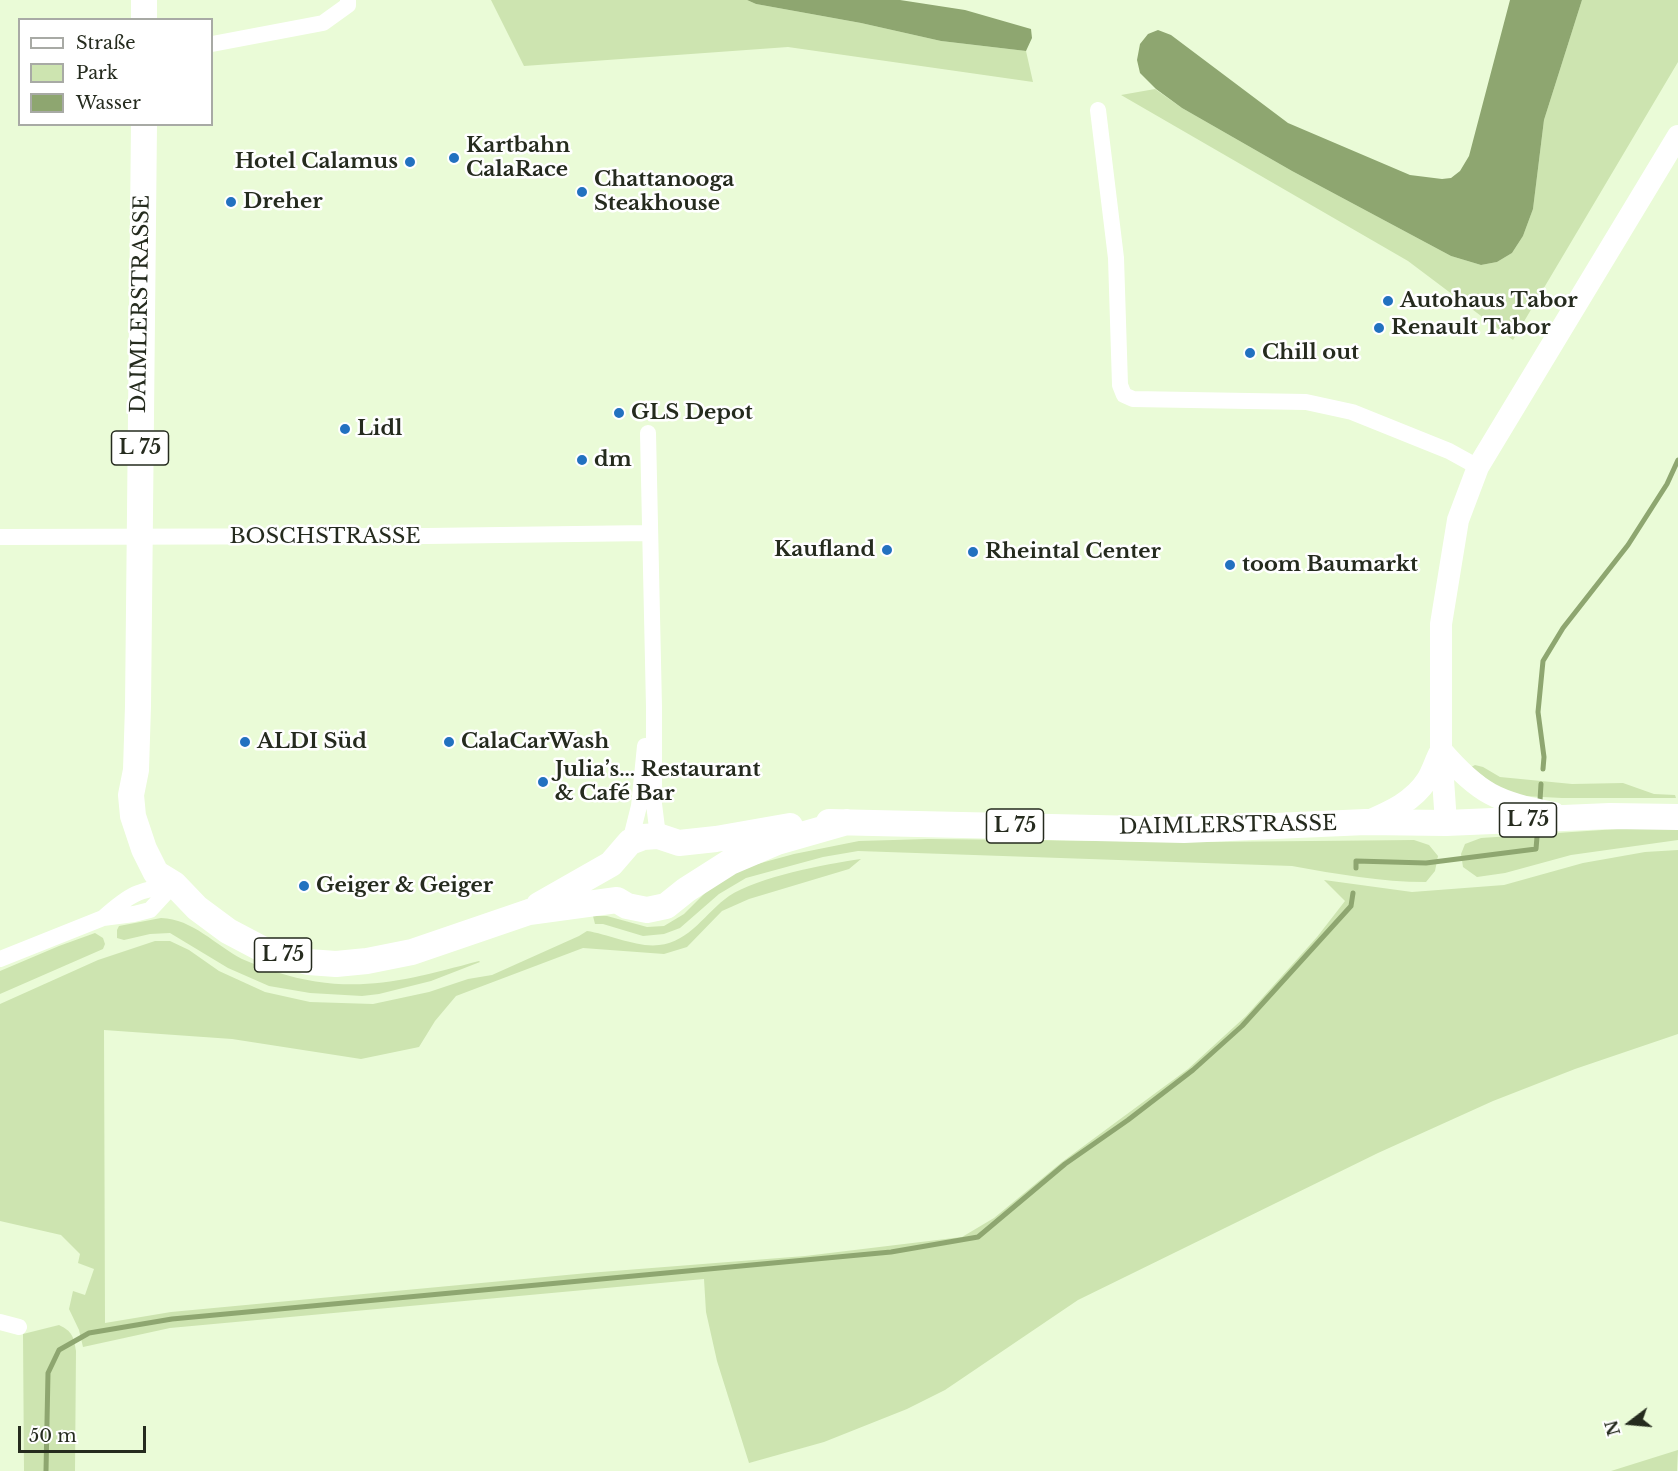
<!DOCTYPE html>
<meta charset="utf-8">
<style>
body{margin:0}
#map{position:relative;width:1678px;height:1471px;overflow:hidden;background:#eafbd7;font-family:"Libre Baskerville",serif}
canvas{display:block}
.legend{position:absolute;left:18px;top:18px;width:195px;height:108px;box-sizing:border-box;background:#fff;border:2px solid #a8aaa5;margin:0;padding:8px 10px;list-style:none;font-size:18px;color:#252b1e}
.legend li{display:flex;align-items:center;gap:12px;height:30px}
.legend b{width:30px;border:2px solid #a8aaa5}
.north{position:absolute;left:1600px;top:1393px;width:60px;height:60px;-webkit-text-stroke:4px #fff;paint-order:stroke;rotate:254deg;font-size:16px;font-weight:700;line-height:24px;text-align:center;color:#252b1e}
.north::after{content:'';display:block;margin:auto;width:21px;height:27px;background:#252b1e;clip-path:polygon(50% 0,100% 100%,50% 72%,0 100%)}
.scale{position:absolute;left:18px;top:1426px;width:128px;height:27px;box-sizing:border-box;border:3px solid #252b1e;border-top:0;padding-left:8px;font-size:18px;line-height:21px;white-space:nowrap;color:#252b1e;-webkit-text-stroke:4px #fff;paint-order:stroke}
</style>
<div id="map">
<canvas width="1678" height="1471"></canvas>
<ul class="legend">
<li><b style="height:8px;background:#fff"></b>Straße</li>
<li><b style="height:16px;background:#cde4b0"></b>Park</li>
<li><b style="height:16px;background:#8ea670"></b>Wasser</li>
</ul>
<div class="north">N</div>
<div class="scale">50 m</div>
</div>
<script>
const c = document.querySelector('canvas').getContext('2d');
c.lineJoin = 'round';
function paint(path, color) {
  c.fillStyle = color;
  c.fill(path, 'evenodd');
}
function stroke(path, color, width, dash) {
  c.strokeStyle = color;
  c.lineWidth = width;
  c.lineCap = dash ? 'butt' : 'round';
  c.setLineDash(dash || []);
  c.stroke(path);
}
function drawText(font, color, halo, rows, align = 'center') {
  c.font = font + ' "Libre Baskerville",serif';
  c.lineWidth = 5;
  c.setLineDash([]);
  c.textBaseline = 'middle';
  c.strokeStyle = halo;
  c.fillStyle = color;
  for (const [text, x, y, turn = 0] of rows) {
    c.save();
    c.translate(x, y);
    c.rotate((+turn || 0) * Math.PI / 180);
    c.textAlign = isNaN(turn) ? turn : align;
    if (halo) c.strokeText(text, 0, 0);
    c.fillText(text, 0, 0);
    c.restore();
  }
}
paint(new Path2D(`
 M491,0H747L756,4L861,23L941,41L1026,51L1033,82L788,47L524,66Z
 M1582,0H1678V62L1513,340L1408,261L1121,95L1155,89L1182,108L1292,171L1451,256L1481,265L1497,262L1512,253L1523,236L1533,209L1544,120Z
 M1475,765L1483,767L1500,777L1572,784L1623,783L1654,794L1675,795L1676,798H1562L1523,796L1503,792L1471,767Z
 M1678,825V840L1571,855L1505,873L1477,877L1463,867L1461,854L1465,844L1481,838Z
 M928,839L1207,842L1414,840L1429,845L1438,856L1435,871L1426,882C1381,882 1337,874 1292,866L858,851L823,857L746,878L719,894L680,928L664,934L643,936L603,924H595L593,916H607L647,927L664,926L684,914L710,888L731,874L750,866L794,854L859,841Z
 M1678,850V1034L1575,1069L1493,1101L1378,1153L1078,1300L945,1390L907,1409L824,1442L749,1463L717,1361L706,1312L704,1279L170,1328L83,1347L79,1330L69,1309L73,1291L85,1295L94,1269L78,1263L80,1254L61,1235L0,1221V1004L98,960L155,941H170L189,950L219,971L265,992L310,1002L373,1004L429,992L468,979L492,975L579,936L587,931C608,934 638,948 659,945C690,942 706,912 729,896C758,877 825,864 861,859L849,869L749,899L722,911L687,947L664,954L583,948L456,996L435,1021L419,1047L361,1059L232,1039L104,1030L105,1323L171,1312L588,1273L805,1256L962,1237L994,1218L1062,1162L1188,1069L1246,1016L1317,937L1345,901L1324,880L1412,892L1504,885L1583,863L1645,852Z
 M161,918C193,919 215,945 242,959C253,964 265,968 276,972C352,996 404,981 479,961L480,962L431,981L379,994L362,996L310,993L269,986L228,968L170,933L150,934L124,940L117,938V930L119,926Z
 M95,933L103,938L105,944L103,949L0,994V971L59,946Z
 M59,1325C72,1331 74,1337 76,1351L75,1471H24L23,1334Z
 M1678,1450L1677,1471H1611Z`), '#cde4b0');
paint(new Path2D(`
 M747,0H900L965,10L1031,29L1032,38L1026,51L941,41L861,23L756,4Z
 M1510,0H1582L1544,120L1533,209L1523,236L1512,253L1497,262L1481,265L1451,256L1292,171L1182,108L1156,89L1140,73L1137,60L1140,44L1148,34L1158,30L1171,35L1288,123L1410,175L1442,179L1451,178L1460,171L1469,156Z`), '#8ea670');
stroke(new Path2D(`
 M1543,769L1544,757L1538,712L1543,661L1563,628L1628,545L1667,484L1678,460
 M1540,800L1541,784
 M1356,868V861L1426,863L1536,849L1538,825
 M46,1471L48,1373L59,1350L89,1333L172,1319L891,1252L978,1237L1065,1164L1128,1120L1193,1070L1242,1026L1351,906L1353,893`), '#8ea670', 5);
stroke(new Path2D(`
 M212,44L323,23L348,5V0
 M1098,110L1116,258L1120,385L1124,395L1133,399L1306,402L1352,412L1449,451L1478,467
 M648,433L654,707V804L658,836
 M0,537L427,536L650,533
 M630,842L639,806L645,746
 M103,918C131,893 137,891 174,884
 M0,959L103,918L134,914L150,910L174,884
 M0,1322L19,1327`), '#fff', 16);
stroke(new Path2D(`
 M1441,750C1479,794 1497,802 1554,813
 M1366,822C1389,812 1413,802 1427,780C1432,772 1435,762 1439,754
 M1446,823L1441,750V624L1458,520L1478,467L1678,136`), '#fff', 22);
stroke(new Path2D(`
 M144,0V20
 M144,124L138,706L136,770L131,795L133,816L144,849L156,873L174,884L197,908L228,931L264,950L308,962L336,964L367,961L412,952L529,912L617,900L627,906L647,910L666,906L686,890L730,862L777,842L847,822
 M829,822L1184,830L1366,822L1446,823L1610,816L1678,817
 M539,905L611,864L630,842L643,837L658,836L679,843L716,839L790,826`), '#fff', 26);
for (const [x, y, r, color] of [
 [454,158,6,"#2271c0"],
 [410,162,6,"#2271c0"],
 [582,192,6,"#2271c0"],
 [231,202,6,"#2271c0"],
 [1388,301,6,"#2271c0"],
 [1379,328,6,"#2271c0"],
 [1250,353,6,"#2271c0"],
 [619,413,6,"#2271c0"],
 [345,429,6,"#2271c0"],
 [582,460,6,"#2271c0"],
 [887,550,6,"#2271c0"],
 [973,552,6,"#2271c0"],
 [1230,565,6,"#2271c0"],
 [245,742,6,"#2271c0"],
 [449,742,6,"#2271c0"],
 [543,782,6,"#2271c0"],
 [304,886,6,"#2271c0"]
]) {
  const dot = new Path2D();
  dot.arc(x, y, r, 0, 2 * Math.PI);
  c.fillStyle = color;
  c.fill(dot);
  stroke(dot, '#fff', 2);
}
for (const [x, y, w] of [
 [140,448,57],
 [1528,820,57],
 [1015,826,57],
 [283,955,57]
]) {
  const box = new Path2D();
  box.roundRect(x - w / 2, y - 17, w, 34, 4.5);
  c.fillStyle = '#fff';
  c.fill(box);
  stroke(box, '#252b1e', 1.5);
}
drawText('bold 20px', '#252b1e', null, [
 ["L 75",140,448],
 ["L 75",1528,820],
 ["L 75",1015,826],
 ["L 75",283,955]
]);
drawText('bold 21px', '#252b1e', '#fff', [
 ["Kartbahn",466,146],
 ["CalaRace",466,170],
 ["Hotel Calamus",398,162,"right"],
 ["Chattanooga",594,180],
 ["Steakhouse",594,204],
 ["Dreher",243,202],
 ["Autohaus Tabor",1400,301],
 ["Renault Tabor",1391,328],
 ["Chill out",1262,353],
 ["GLS Depot",631,413],
 ["Lidl",357,429],
 ["dm",594,460],
 ["Kaufland",875,550,"right"],
 ["Rheintal Center",985,552],
 ["toom Baumarkt",1242,565],
 ["ALDI Süd",257,742],
 ["CalaCarWash",461,742],
 ["Julia’s… Restaurant",555,770],
 ["& Café Bar",555,794],
 ["Geiger & Geiger",316,886]
], 'left');
drawText('21px', '#252b1e', '#fff', [
 ["DAIMLERSTRASSE",141,304,-89],
 ["BOSCHSTRASSE",325,537],
 ["DAIMLERSTRASSE",1228,826,-1]
]);
</script>
